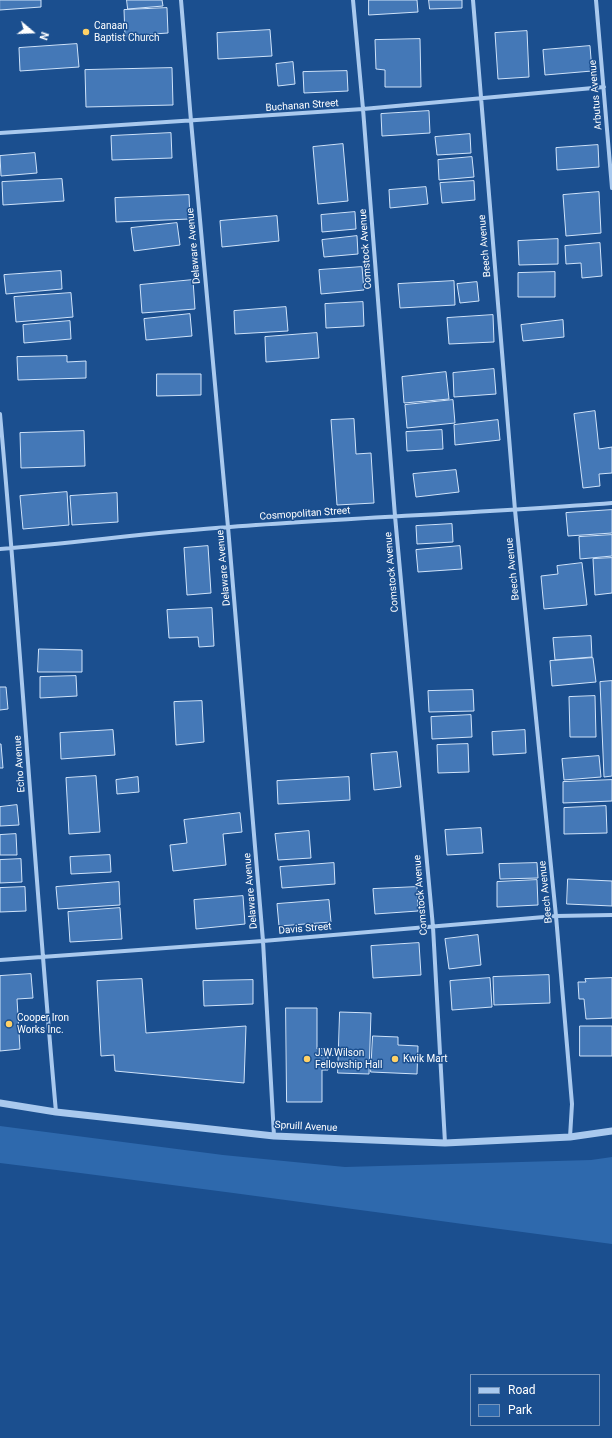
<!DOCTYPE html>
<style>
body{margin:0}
#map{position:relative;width:612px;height:1438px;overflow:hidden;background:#1b4f8f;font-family:Roboto,sans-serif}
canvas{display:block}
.legend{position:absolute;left:470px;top:1374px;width:130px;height:52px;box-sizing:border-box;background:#1b4f8f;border:1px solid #7695bc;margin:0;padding:5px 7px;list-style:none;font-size:12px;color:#fff}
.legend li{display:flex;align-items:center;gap:8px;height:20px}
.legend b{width:20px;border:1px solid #7695bc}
.north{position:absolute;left:12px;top:12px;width:40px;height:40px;-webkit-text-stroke:3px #1b4f8f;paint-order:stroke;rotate:109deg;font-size:11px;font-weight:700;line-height:16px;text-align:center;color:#fff}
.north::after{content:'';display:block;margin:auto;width:14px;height:18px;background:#fff;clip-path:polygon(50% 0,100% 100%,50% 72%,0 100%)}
</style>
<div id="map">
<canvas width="612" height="1438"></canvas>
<ul class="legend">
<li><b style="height:5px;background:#a9c9ee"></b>Road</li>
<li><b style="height:11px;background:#2e69ad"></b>Park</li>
</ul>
<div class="north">N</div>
</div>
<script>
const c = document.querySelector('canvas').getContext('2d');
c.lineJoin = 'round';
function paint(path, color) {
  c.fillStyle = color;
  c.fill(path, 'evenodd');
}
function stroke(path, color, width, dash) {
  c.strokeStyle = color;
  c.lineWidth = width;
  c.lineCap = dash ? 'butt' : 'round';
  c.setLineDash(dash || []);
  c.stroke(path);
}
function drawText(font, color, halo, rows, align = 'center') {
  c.font = font + ' Roboto,sans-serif';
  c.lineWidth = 3;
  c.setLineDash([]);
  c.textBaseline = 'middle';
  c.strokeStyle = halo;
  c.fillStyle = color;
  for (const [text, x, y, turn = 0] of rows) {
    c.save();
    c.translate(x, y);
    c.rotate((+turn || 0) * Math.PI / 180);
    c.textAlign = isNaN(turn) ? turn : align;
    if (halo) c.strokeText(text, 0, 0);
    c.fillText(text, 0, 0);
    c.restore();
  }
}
paint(new Path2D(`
 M0,1126L223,1155L345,1167L591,1160L612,1157V1244C408,1217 204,1188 0,1163Z`), '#2e69ad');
const building = new Path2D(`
 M0,0H41V7L0,10Z
 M127,0H162L163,6L128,9Z
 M369,0H417L418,12L369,15Z
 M429,0H462V8L430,9Z
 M167,8L168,33L125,36L124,10Z
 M270,30L272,56L218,59L217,33Z
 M527,31L529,77L498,79L495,33Z
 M420,39L421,87H385V70L376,69L375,40Z
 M77,44L79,67L20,71L19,48Z
 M590,46L592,71L545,75L543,50Z
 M293,62L295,84L278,86L276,64Z
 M172,68L173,105L86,107L85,70Z
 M347,71L348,91L304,93L303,72Z
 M429,111L430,133L382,136L381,114Z
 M171,133L172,158L112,160L111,136Z
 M470,134L471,153L437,155L435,137Z
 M343,144L348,201L318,204L313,147Z
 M598,145L599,167L557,170L556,148Z
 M35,153L37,173L1,176L0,156Z
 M472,157L474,177L439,180L438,160Z
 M62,179L64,201L3,205L2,182Z
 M474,181L475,200L442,203L440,183Z
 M426,187L428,204L390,208L389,190Z
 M599,192L601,233L566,236L563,195Z
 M189,195L190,219L116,222L115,198Z
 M355,212L356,229L322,232L321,215Z
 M277,216L279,241L222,247L220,221Z
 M177,223L180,245L134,251L131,228Z
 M357,236L358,254L324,257L322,240Z
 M558,239V264L519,265L518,241Z
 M600,243L602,276L582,278L581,263L566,264L565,246Z
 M362,267L364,290L321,294L319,270Z
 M61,271L62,289L6,294L4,275Z
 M555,272V297H518V273Z
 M193,280L195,309L142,313L140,285Z
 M454,281L455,305L400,308L398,284Z
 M477,282L479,301L460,303L457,284Z
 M71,293L73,317L16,322L14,297Z
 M363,302L364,326L326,328L325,304Z
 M286,307L288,331L235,334L234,311Z
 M190,314L192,336L146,340L144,319Z
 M493,315L494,342L449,344L447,318Z
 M563,320L564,337L523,341L521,325Z
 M70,321L71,339L24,343L23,325Z
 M317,333L319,358L266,362L265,337Z
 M67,356V362L86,361V378L18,380L17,357Z
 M494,369L496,394L454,397L453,373Z
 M446,372L449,399L404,403L402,377Z
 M157,374H201V395L157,396Z
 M453,400L455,423L407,428L405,405Z
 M595,411L599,449L612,447V473L599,474L600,486L583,488L574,414Z
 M354,419L356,454L371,453L374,503L337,505L331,420Z
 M498,420L500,440L455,445L454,425Z
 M442,430L443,449L407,451L406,432Z
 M84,431L85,466L21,468L20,433Z
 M456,470L459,492L416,497L413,474Z
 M67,492L69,525L23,529L20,496Z
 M117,493L118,522L72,525L70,496Z
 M612,510V533L568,536L566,513Z
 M452,524L453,542L417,544L416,526Z
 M612,535V556L580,559L579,537Z
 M208,546L211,593L187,595L184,548Z
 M460,546L462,569L418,572L416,550Z
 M612,558V593L595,595L593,559Z
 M582,563L587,605L544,609L541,576L558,574L557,566Z
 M212,608L214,646L199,647L198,637L169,638L167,610Z
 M591,636L592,657L555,660L553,638Z
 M39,649L82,650V672H38Z
 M593,658L596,682L552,686L550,661Z
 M76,676L77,696L40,698V677Z
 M612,681V776L604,777L600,682Z
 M0,687H6L8,709L0,710Z
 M473,690L474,711L429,712L428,691Z
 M595,696L596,737H570L569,697Z
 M202,701L204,742L176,745L174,702Z
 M471,715L472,737L432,739L431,717Z
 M113,730L115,755L61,759L60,733Z
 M525,730L526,753L493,755L492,732Z
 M0,744H1L3,768H0Z
 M468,744L469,772L438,773L437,745Z
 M397,752L401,787L374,790L371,754Z
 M599,756L601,777L564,780L562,759Z
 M96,776L100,832L69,834L66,778Z
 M138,777L139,792L117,794L116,780Z
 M349,777L350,800L278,804L277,781Z
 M612,780V801L563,803V782Z
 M17,805L19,825L0,826V807Z
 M606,806L607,833L564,834V808Z
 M240,813L242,832L223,834L226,865L173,871L170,845L187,843L184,820Z
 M481,828L483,853L447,855L445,830Z
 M309,831L311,858L278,860L275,834Z
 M16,834L17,855H0V835Z
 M110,855L111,872L71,874L70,857Z
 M21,859L22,882L0,883V860Z
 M334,863L335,884L282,888L280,867Z
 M537,863L538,878L500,879L499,864Z
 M568,879L612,881V906L567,904Z
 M537,880L538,905L497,907V882Z
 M119,882L120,905L58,909L56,887Z
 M25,887L26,911L0,912V888Z
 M417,887L418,911L375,914L373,889Z
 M243,896L245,924L196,929L194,900Z
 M329,900L331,922L279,926L277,904Z
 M120,908L122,939L70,942L68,912Z
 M478,935L481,965L449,969L445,939Z
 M419,943L421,975L373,978L371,946Z
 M31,974L33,998L17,999L20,1049L0,1051V976Z
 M549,975L550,1003L494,1005L493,977Z
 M490,978L492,1007L452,1010L450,981Z
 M612,978V1018L586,1019L584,999H579L578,982H586L585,979Z
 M142,979L146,1033L246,1026L244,1083L115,1071L114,1055L101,1056L97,981Z
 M253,980V1004L204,1006L203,981Z
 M286,1008H317V1049L328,1048V1070H322V1102H287Z
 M340,1012L371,1013L369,1074L338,1073Z
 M580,1026H612V1056H580Z
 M373,1036L398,1037V1045L418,1046L417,1074L371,1072Z`);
paint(building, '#4478b7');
stroke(building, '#cfe3fa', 1);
stroke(new Path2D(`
 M181,0L191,121L228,527L263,941L274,1136
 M353,0L363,109L395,516L433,927L445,1143
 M473,0L515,510L556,916L572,1104L570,1137
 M596,0L612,188
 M0,133L363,109L604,87
 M0,414C21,646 35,879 56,1112
 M0,549C77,543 153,532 230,527C357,517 485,513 612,503
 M0,960L263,941L556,916L612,915`), '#a9c9ee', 4);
stroke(new Path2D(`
 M0,1103L56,1112L274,1136L445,1143L570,1137L612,1131`), '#a9c9ee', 7);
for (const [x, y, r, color] of [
 [86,32,4,"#ffd166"],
 [9,1024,4,"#ffd166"],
 [307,1059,4,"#ffd166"],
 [395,1059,4,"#ffd166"]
]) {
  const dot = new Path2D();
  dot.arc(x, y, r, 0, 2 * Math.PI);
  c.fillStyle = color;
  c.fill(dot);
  stroke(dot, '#1b4f8f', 1.5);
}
drawText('10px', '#fff', '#1b4f8f', [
 ["Canaan",94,26],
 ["Baptist Church",94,38],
 ["Cooper Iron",17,1018],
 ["Works Inc.",17,1030],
 ["J.W.Wilson",315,1053],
 ["Fellowship Hall",315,1065],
 ["Kwik Mart",403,1059]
], 'left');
drawText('10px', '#fff', '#1b4f8f', [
 ["Arbutus Avenue",596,95,-95],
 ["Buchanan Street",302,106,-4],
 ["Delaware Avenue",194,246,-95],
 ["Beech Avenue",485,246,-95],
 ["Comstock Avenue",366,249,-94],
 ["Cosmopolitan Street",305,514,-4],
 ["Delaware Avenue",224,568,-95],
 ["Beech Avenue",513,569,-96],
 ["Comstock Avenue",392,572,-95],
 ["Echo Avenue",20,764,-94],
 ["Delaware Avenue",251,891,-95],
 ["Beech Avenue",546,892,-96],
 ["Comstock Avenue",421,895,-95],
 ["Davis Street",305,929,-5],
 ["Spruill Avenue",306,1127,3]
]);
</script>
